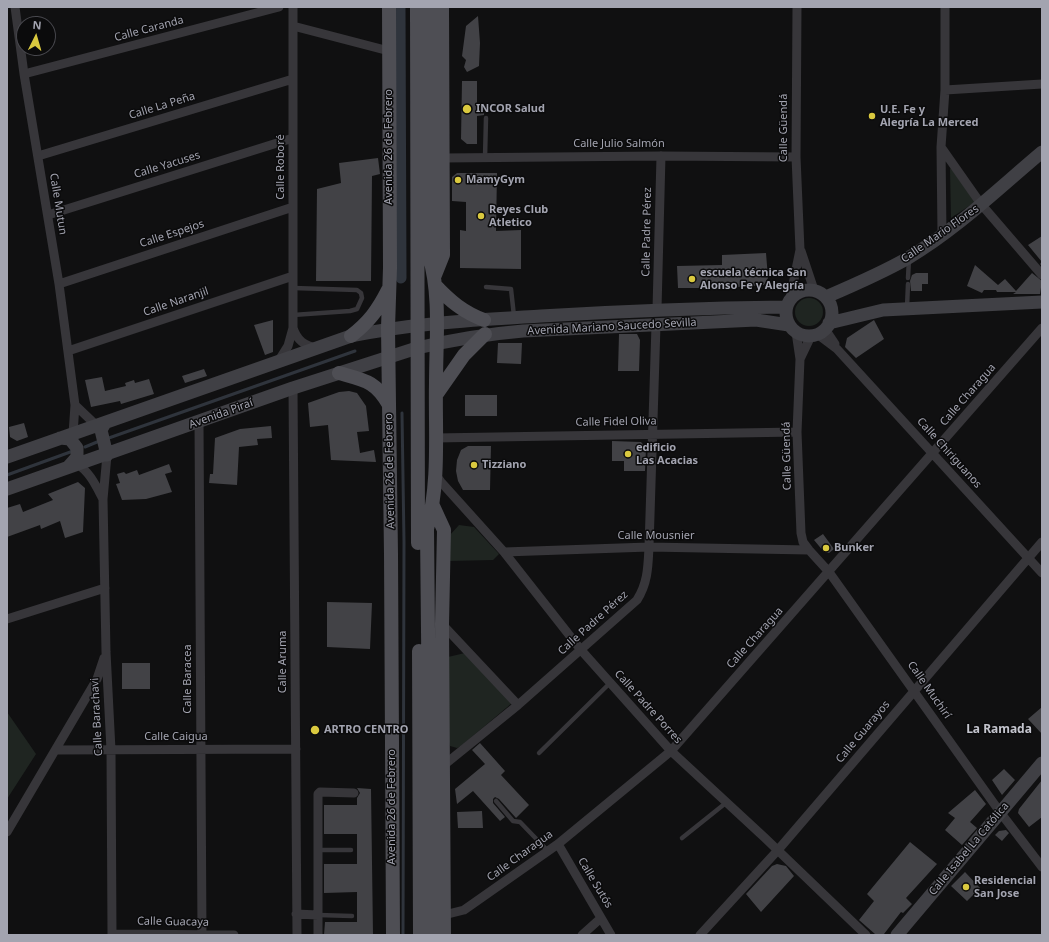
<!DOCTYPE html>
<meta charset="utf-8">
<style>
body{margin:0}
#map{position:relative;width:1049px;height:942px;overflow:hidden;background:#101011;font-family:"Noto Sans",sans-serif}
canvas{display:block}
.frame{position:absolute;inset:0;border:8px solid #a3a4b0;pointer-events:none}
.north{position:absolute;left:16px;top:16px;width:40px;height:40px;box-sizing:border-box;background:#0b0b0c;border:1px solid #48484e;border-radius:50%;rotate:5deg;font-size:11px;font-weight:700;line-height:16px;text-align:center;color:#a3a4b0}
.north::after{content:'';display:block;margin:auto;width:14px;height:18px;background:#dac93f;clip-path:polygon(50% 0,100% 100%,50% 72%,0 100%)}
</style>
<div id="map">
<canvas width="1049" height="942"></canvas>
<div class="frame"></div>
<div class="north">N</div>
</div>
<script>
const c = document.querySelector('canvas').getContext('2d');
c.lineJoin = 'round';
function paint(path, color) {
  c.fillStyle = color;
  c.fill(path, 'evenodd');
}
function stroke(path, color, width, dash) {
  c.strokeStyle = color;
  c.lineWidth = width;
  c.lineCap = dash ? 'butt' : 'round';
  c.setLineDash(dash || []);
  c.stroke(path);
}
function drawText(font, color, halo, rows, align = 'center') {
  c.font = font + ' "Noto Sans",sans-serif';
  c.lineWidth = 3;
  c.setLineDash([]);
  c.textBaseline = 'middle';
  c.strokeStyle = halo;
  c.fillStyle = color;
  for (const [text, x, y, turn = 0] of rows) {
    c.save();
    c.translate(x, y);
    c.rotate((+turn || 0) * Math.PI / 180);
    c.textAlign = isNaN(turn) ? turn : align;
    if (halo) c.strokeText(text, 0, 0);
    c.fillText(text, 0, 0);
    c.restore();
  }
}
paint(new Path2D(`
 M951,168L975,202L951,218L950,169Z
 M795 312a14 14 0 1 1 28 0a14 14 0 1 1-28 0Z
 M459,525L474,527L499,554L493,560L448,561L450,535Z
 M465,653L512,703L461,746L457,748L450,746L449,742L448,657Z
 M7,712L36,754L7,799Z`), '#1f2521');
stroke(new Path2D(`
 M402,413L404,542L403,935
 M106,439L355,351
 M85,447L97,442
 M7,475L73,451`), '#2f343c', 3);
stroke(new Path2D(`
 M400,7L401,278`), '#2f343c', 11);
paint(new Path2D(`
 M478,16L480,43L479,66L467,72L464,67L466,60L462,56L466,26Z
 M462,81H477V104H484V115L477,116V144H467L461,139Z
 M378,158L380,174L372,176L371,281H316L317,189L341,183L339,163Z
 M457,173H497L496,231L521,230V269L460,268V230L466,231V202L452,201V177Z
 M1042,236V266L1040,264L1042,262L1028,245Z
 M766,253L768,278L764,285L723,288H678L677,266L722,265V255Z
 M975,265L998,285L1005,279L1016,291L1032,273L1042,281L1040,294H1013L1016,292H997L996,290H984L982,293L967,286Z
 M916,273H928V284H922V291H911L910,281L912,275Z
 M273,320V352L265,355L254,325Z
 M874,320L884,339L856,358L845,347L847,338Z
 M619,334H637L640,340L639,371H618Z
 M498,343H522L521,364L497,363Z
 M204,369L207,376L185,383L182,376Z
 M102,377L105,391L126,386L125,383L134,380L135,383L149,379L154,394L121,404L120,401L91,407L85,380Z
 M349,391L357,393L366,406L369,431L357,432L360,453L374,450L376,462L331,460L328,425L310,427L308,403L339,392Z
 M465,395H497V416H465Z
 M24,423L28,437L17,441L10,437L9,427Z
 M271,426L272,438L257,439L258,445L239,447L237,485L209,483L210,474H213L215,438L240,429Z
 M612,441L641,442L646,448L645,471H624V461H612Z
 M468,446H491L490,490H463L458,481L456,471L457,460L461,450Z
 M169,464L172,472L165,474L172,492L146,499L122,500L116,484L120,483L117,474L124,472L126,474L137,470L139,475Z
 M78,482L85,488L83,532L65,538L60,521L41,529L40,525L7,537V508L20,504L23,512L53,500L48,494Z
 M823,534L834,549L829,553L824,552L814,540Z
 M327,602L372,603L370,649L327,647Z
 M122,663H150V689H122Z
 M1042,707V734L1028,719Z
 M480,743L505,771L501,775L529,805L516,818L499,799L495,797L493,799V803L505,817L500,821L473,791L457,804L455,789L485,764L472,750Z
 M1004,769L1015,780L1002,795L992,780Z
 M1042,780V817L1029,827L1018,813L1019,809Z
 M357,788L371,789L373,935H324L325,922H357V892L324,893V864H357V834H324V805H357V798L360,793Z
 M975,790L986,804L970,822L977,828L962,845L945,830L955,818L948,813Z
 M482,811L483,828H458L457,812Z
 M1006,830L1009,833L1002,841L995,835L999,831Z
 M910,842L937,864L906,898L912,904L903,913L901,912L884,934H875L859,920L874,901L867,894Z
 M777,864L786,866L794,876L761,912L746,894L772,866Z
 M965,872L980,888L967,901L951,886Z`), '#424246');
stroke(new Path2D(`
 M485,158L486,118
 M908,278L909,259
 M486,287L511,289L514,316
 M293,288L357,290L361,293L362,298L357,309L350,311L293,315
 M907,307L908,284
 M539,753L610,683
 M496,801L513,821L520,822L548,851
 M682,838L727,802
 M318,850H351
 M318,915L352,916`), '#37363a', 4.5);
stroke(new Path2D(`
 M15,7L24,74L59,284L75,405L73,434
 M293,26L389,51
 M24,74L279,7
 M945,90L1042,84
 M941,147L981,204L1042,275
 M38,156L293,79
 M443,158L661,156L796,157
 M48,215L293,138
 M942,234L941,147L945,90V7
 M801,251L814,290
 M59,284L293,207
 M790,299L800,250L796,157L797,7
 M657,309L661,156
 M293,328C297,340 304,346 317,348
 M825,329L835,344
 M796,332L800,359L797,432L801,533L803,542L809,550L829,572L1000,812L1042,867
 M817,334L837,349L1042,573
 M68,351L293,276
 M800,359L811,336
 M278,362L288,346L293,328V7
 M293,388L297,935
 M75,405L97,426
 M199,422L202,935
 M435,438L797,432
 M107,455L103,499L106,652L111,750L112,935
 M77,464C90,472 96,486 103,499
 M435,474L441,482L504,552L581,650L671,751L765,838L866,935
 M504,552L649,547L809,550
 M7,619L105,588
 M442,624L518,705
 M56,750L296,749
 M444,765L518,705L637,600C648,583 648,566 649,547L656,325
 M7,832L97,679L104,658
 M558,844L611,935
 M296,914L318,915V935
 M318,915V794L320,792L354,793
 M444,915L464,910L558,844L671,751L1042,328
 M112,934L234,935
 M582,935L601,918
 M700,935L778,850L1042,542`), '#37363a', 9);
stroke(new Path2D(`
 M786 313a23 23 0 1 1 46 0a23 23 0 1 1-46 0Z
 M826,297C854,285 882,273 908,258C957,229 999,188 1042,152
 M829,323L883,310L1042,302
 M105,423L101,430L107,455
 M60,438L70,439L77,448V457L68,467
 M7,457L351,336C413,323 477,320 541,316C623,311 704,308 786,307
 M7,489L293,388L417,348C452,340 487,334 523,331L756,320L789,325
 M897,935L1042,763`), '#404045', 13);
stroke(new Path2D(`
 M389,7L390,268L388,328L391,554L393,935
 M417,7L418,543
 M428,7L429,255C441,295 436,341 436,383C435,431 440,482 427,529L431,935
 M435,275L443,255L442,7
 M435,285C450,301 463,312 484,320
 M351,336C369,322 378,310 388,290
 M339,373C364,380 376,381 389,405
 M436,395L464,355L485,334
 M433,506L444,530L442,624L444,935
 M419,651L420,935`), '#4e4e54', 14);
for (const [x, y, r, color] of [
 [467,109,5,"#dac93f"],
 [872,116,4,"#dac93f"],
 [458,180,4,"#dac93f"],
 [481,216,4,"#dac93f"],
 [692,279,4,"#dac93f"],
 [628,454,4,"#dac93f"],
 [474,465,4,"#dac93f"],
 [826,548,4,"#dac93f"],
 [315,730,5,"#dac93f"],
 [966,887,4,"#dac93f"]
]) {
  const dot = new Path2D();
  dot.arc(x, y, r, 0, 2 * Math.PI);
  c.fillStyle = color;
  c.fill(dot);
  stroke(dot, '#0b0b0c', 1.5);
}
drawText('11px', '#a3a4b0', '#0b0b0c', [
 ["Calle Caranda",149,29,-15],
 ["Calle La Peña",162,106,-17],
 ["Calle Güendá",784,128,-90],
 ["Calle Julio Salmón",619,144],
 ["Avenida 26 de Febrero",389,147,-90],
 ["Calle Yacuses",167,165,-17],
 ["Calle Roboré",281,167,-90],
 ["Calle Mutun",58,204,81],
 ["Calle Padre Pérez",647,232,-89],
 ["Calle Espejos",172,234,-18],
 ["Calle Mario Flores",940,234,-35],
 ["Calle Naranjil",176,302,-19],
 ["Avenida Mariano Saucedo Sevilla",612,327,-3],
 ["Calle Charagua",968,395,-49],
 ["Avenida Piraí",221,414,-20],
 ["Calle Fidel Oliva",616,422,-1],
 ["Calle Chiriguanos",949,453,48],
 ["Calle Güendá",787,456,-91],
 ["Avenida 26 de Febrero",390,471,-91],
 ["Calle Mousnier",656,536],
 ["Calle Padre Pérez",593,623,-42],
 ["Calle Charagua",755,638,-48],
 ["Calle Aruma",283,662,-90],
 ["Calle Baracea",188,679,-90],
 ["Calle Muchirí",929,690,55],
 ["Calle Padre Porres",648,707,48],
 ["Calle Barachavi",97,717,-93],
 ["Calle Guarayos",863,732,-50],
 ["Calle Caigua",176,737],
 ["Avenida 26 de Febrero",392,807,-90],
 ["Calle Isabel La Católica",969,849,-50],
 ["Calle Charagua",520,856,-36],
 ["Calle Sutós",595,883,59],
 ["Calle Guacaya",173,922,1]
]);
drawText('bold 11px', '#a3a4b0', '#0b0b0c', [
 ["INCOR Salud",476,109],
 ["U.E. Fe y",880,110],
 ["Alegría La Merced",880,123],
 ["MamyGym",466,180],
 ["Reyes Club",489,210],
 ["Atletico",489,223],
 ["escuela técnica San",700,273],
 ["Alonso Fe y Alegría",700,286],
 ["edificio",636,448],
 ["Las Acacias",636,461],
 ["Tizziano",482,465],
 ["Bunker",834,548],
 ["ARTRO CENTRO",324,730],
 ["Residencial",974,881],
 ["San Jose",974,894]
], 'left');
drawText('bold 12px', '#c3c4cd', '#0b0b0c', [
 ["La Ramada",999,730]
]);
</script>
